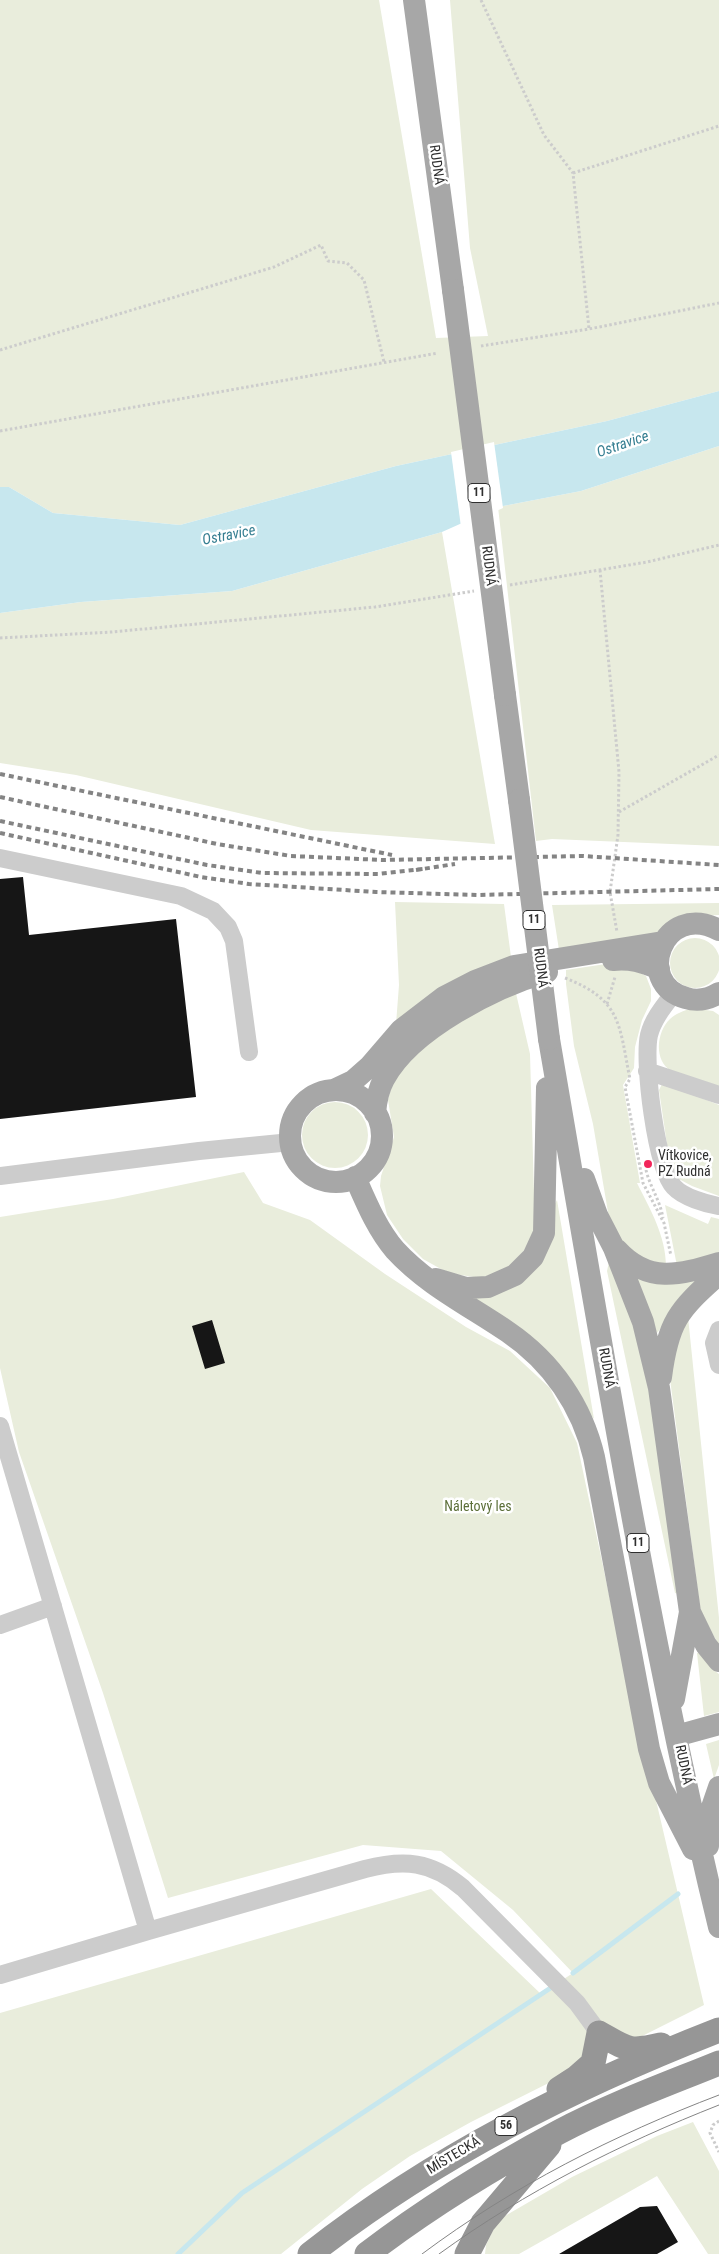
<!DOCTYPE html>
<meta charset="utf-8">
<style>
body{margin:0}
canvas{display:block;background:#fff}
</style>
<canvas width="719" height="2254"></canvas>
<script>
const c = document.querySelector('canvas').getContext('2d');
c.lineJoin = 'round';
function paint(path, color) {
  c.fillStyle = color;
  c.fill(path, 'evenodd');
}
function stroke(path, color, width, dash) {
  c.strokeStyle = color;
  c.lineWidth = width;
  c.lineCap = dash ? 'butt' : 'round';
  c.setLineDash(dash || []);
  c.stroke(path);
}
function drawText(font, color, halo, rows, align = 'center') {
  c.font = font + ' "Roboto Condensed",sans-serif';
  c.lineWidth = 5;
  c.setLineDash([]);
  c.textBaseline = 'middle';
  c.strokeStyle = halo;
  c.fillStyle = color;
  for (const [text, x, y, turn = 0] of rows) {
    c.save();
    c.translate(x, y);
    c.rotate((+turn || 0) * Math.PI / 180);
    c.textAlign = isNaN(turn) ? turn : align;
    if (halo) c.strokeText(text, 0, 0);
    c.fillText(text, 0, 0);
    c.restore();
  }
}
paint(new Path2D(`
 M0,0H379L436,338L488,336L470,248L450,0H719V391L607,421L396,466L180,525L53,513L9,487H0Z
 M719,446V846L552,839L536,841L498,507L581,491Z
 M442,532L495,844L311,830L76,775L0,763V613L81,602L232,591Z
 M395,902L504,904L511,957L396,1024L399,985Z
 M719,903V915C693,917 672,914 654,936L559,950L552,905Z
 M670 963a25 25 0 1 1 50 0a25 25 0 1 1-50 0Z
 M619,962L646,976L651,989V1001L642,1020L635,1047L634,1068L623,1085L640,1183H637C650,1209 666,1236 666,1266L630,1255L609,1218L593,1124L574,1046L566,984V970Z
 M515,989L530,1054L535,1227L532,1242L506,1270L480,1278L448,1273L423,1259L403,1239L387,1215L380,1186L381,1176L394,1137L388,1100L393,1080L429,1040Z
 M691,1008L713,1011L719,1015V1088C704,1083 685,1079 671,1071C653,1060 657,1031 670,1019C676,1013 684,1011 691,1008Z
 M662,1084L669,1085L719,1105V1196L692,1186L677,1178L669,1158L659,1090Z
 M302 1135a33 33 0 1 1 66 0a33 33 0 1 1-66 0Z
 M244,1172L263,1203L310,1220L385,1274L466,1327L510,1351L550,1388L577,1443L621,1651L704,2005L471,2122L410,2156L362,2189L281,2254H0V2013L431,1889L541,1994L573,1973L513,1910L441,1851L363,1845L168,1898L103,1693L19,1452L0,1368V1217L113,1199Z
 M557,1200L594,1419L577,1397L464,1297L513,1286Z
 M665,1205L708,1224L711,1217L719,1219V1252L701,1262L677,1266Z
 M609,1262L643,1350L679,1594L675,1593L607,1271Z
 M634,1275L703,1277L657,1333Z
 M688,1317L719,1618V1645L701,1615L670,1379L679,1328Z
 M697,1653H701L711,1668L719,1674V1712L704,1716Z
 M719,1740V1765L714,1779L706,1744Z
 M693,2122L719,2171V2254H708L657,2176L519,2254H485L486,2245L498,2220L572,2177L657,2136Z`), '#e9eddc');
paint(new Path2D(`
 M719,391V446L581,491L498,507L442,532L232,591L81,602L0,613V487H9L53,513L180,525L396,466L607,421Z`), '#c7e7ee');
paint(new Path2D(`
 M494,442L503,508L461,527L451,452Z`), '#fff');
stroke(new Path2D(`
 M573,1973L678,1894
 M178,2254L242,2193L555,1985`), '#c7e7ee', 5);
paint(new Path2D(`
 M23,877L29,935L176,919L196,1097L0,1119V879Z
 M212,1320L225,1363L205,1369L192,1326Z
 M657,2206L678,2242L657,2254H559L640,2207Z`), '#161616');
stroke(new Path2D(`
 M481,0L544,135L573,173L589,329
 M573,173L719,126
 M481,346L589,329L719,303
 M0,350L274,267L321,245L328,261L347,263L364,280L384,362
 M0,431L438,353
 M600,570L619,772L618,835L610,892L617,932
 M510,585L647,562L719,545
 M0,638L112,632L375,607L474,591
 M619,812L719,755
 M565,978C622,1000 619,1025 630,1079L625,1087L643,1183L664,1223L671,1256
 M607,1004L615,977
 M646,1170C650,1187 660,1200 663,1218
 M719,2121L713,2125L710,2133L719,2152`), '#ccc', 3, [2.5, 2.5]);
stroke(new Path2D(`
 M0,858L181,896L213,911L228,927L234,941L249,1052
 M674,993C664,1006 653,1019 649,1035C643,1061 656,1168 674,1187C683,1197 706,1204 719,1206
 M647,1071L719,1095
 M0,1176L199,1151L291,1142
 M719,1330L714,1343L719,1365
 M0,1426L148,1931L365,1869C404,1859 431,1861 463,1888L577,2003L599,2033
 M0,1625L53,1606
 M0,1975L148,1931`), '#ccc', 18);
stroke(new Path2D(`
 M414,0L453,290
 M505,695L519,800
 M719,930C662,900 633,984 686,998C698,1002 709,999 719,993
 M613,960C630,958 643,962 659,969
 M549,1039C600,1336 648,1634 719,1927
 M334,1090L353,1081L370,1066L401,1030L444,997L475,981L514,966L663,942
 M290 1136a46 46 0 1 1 92 0a46 46 0 1 1-92 0Z
 M375,1113C376,1101 378,1090 384,1079C411,1029 495,987 547,972
 M355,1177C366,1202 377,1229 395,1250C427,1285 470,1306 508,1332C552,1362 582,1406 594,1457L649,1749L659,1783L693,1849
 M584,1179L597,1215L614,1248L643,1322L659,1388L690,1612L674,1699
 M617,1250C648,1284 679,1275 719,1263
 M436,1279L466,1288L488,1287L515,1275L533,1257L544,1233L547,1088
 M661,1377C668,1322 678,1310 719,1274
 M690,1612L706,1645L719,1661
 M676,1736L719,1724
 M708,1846L709,1816L719,1787`), '#a7a7a7', 22);
stroke(new Path2D(`
 M559,2089L576,2078L593,2063L599,2033C627,2049 628,2053 661,2045
 M310,2254C434,2157 573,2087 719,2030
 M367,2254C427,2208 492,2168 559,2132C610,2105 665,2085 719,2063
 M467,2254L483,2223L549,2145`), '#969696', 25);
stroke(new Path2D(`
 M422,2254C513,2186 614,2135 719,2095
 M439,2254C526,2191 620,2144 719,2105`), '#848484', 1);
stroke(new Path2D(`
 M0,774L392,855
 M0,797L217,844L291,856L383,860L583,856L719,865
 M0,821L207,865L262,873L378,874L423,869
 M0,833L201,877L249,884L376,892L478,895L719,889
 M416,870L455,864`), '#848484', 4, [5, 4]);
stroke(new Path2D(`
 M453,290L505,695
 M519,800L549,1039`), '#a7a7a7', 22);
for (const [x, y, r, color] of [
 [648,1164,5,"#f2265b"]
]) {
  const dot = new Path2D();
  dot.arc(x, y, r, 0, 2 * Math.PI);
  c.fillStyle = color;
  c.fill(dot);
  stroke(dot, '#fff', 2);
}
for (const [x, y, w] of [
 [479,493,22],
 [534,920,22],
 [638,1543,22],
 [506,2126,22]
]) {
  const box = new Path2D();
  box.roundRect(x - w / 2, y - 9.5, w, 19, 4);
  c.fillStyle = '#fff';
  c.fill(box);
  stroke(box, '#2f2f2f', 1);
}
drawText('bold 12px', '#2f2f2f', null, [
 ["11",479,493],
 ["11",534,920],
 ["11",638,1543],
 ["56",506,2126]
]);
drawText('14px', '#2f2f2f', '#fff', [
 ["RUDNÁ",436,165,82],
 ["RUDNÁ",488,566,83],
 ["RUDNÁ",540,968,83],
 ["RUDNÁ",606,1368,80],
 ["RUDNÁ",683,1765,78],
 ["MÍSTECKÁ",454,2156,-31]
]);
drawText('14px', '#2f2f2f', '#fff', [
 ["Vítkovice,",658,1156],
 ["PZ Rudná",658,1172]
], 'left');
drawText('14px', '#5c6f39', '#fff', [
 ["Náletový les",478,1507]
]);
drawText('italic 15px', '#357e91', '#fff', [
 ["Ostravice",623,445,-19],
 ["Ostravice",229,536,-11]
]);
</script>
